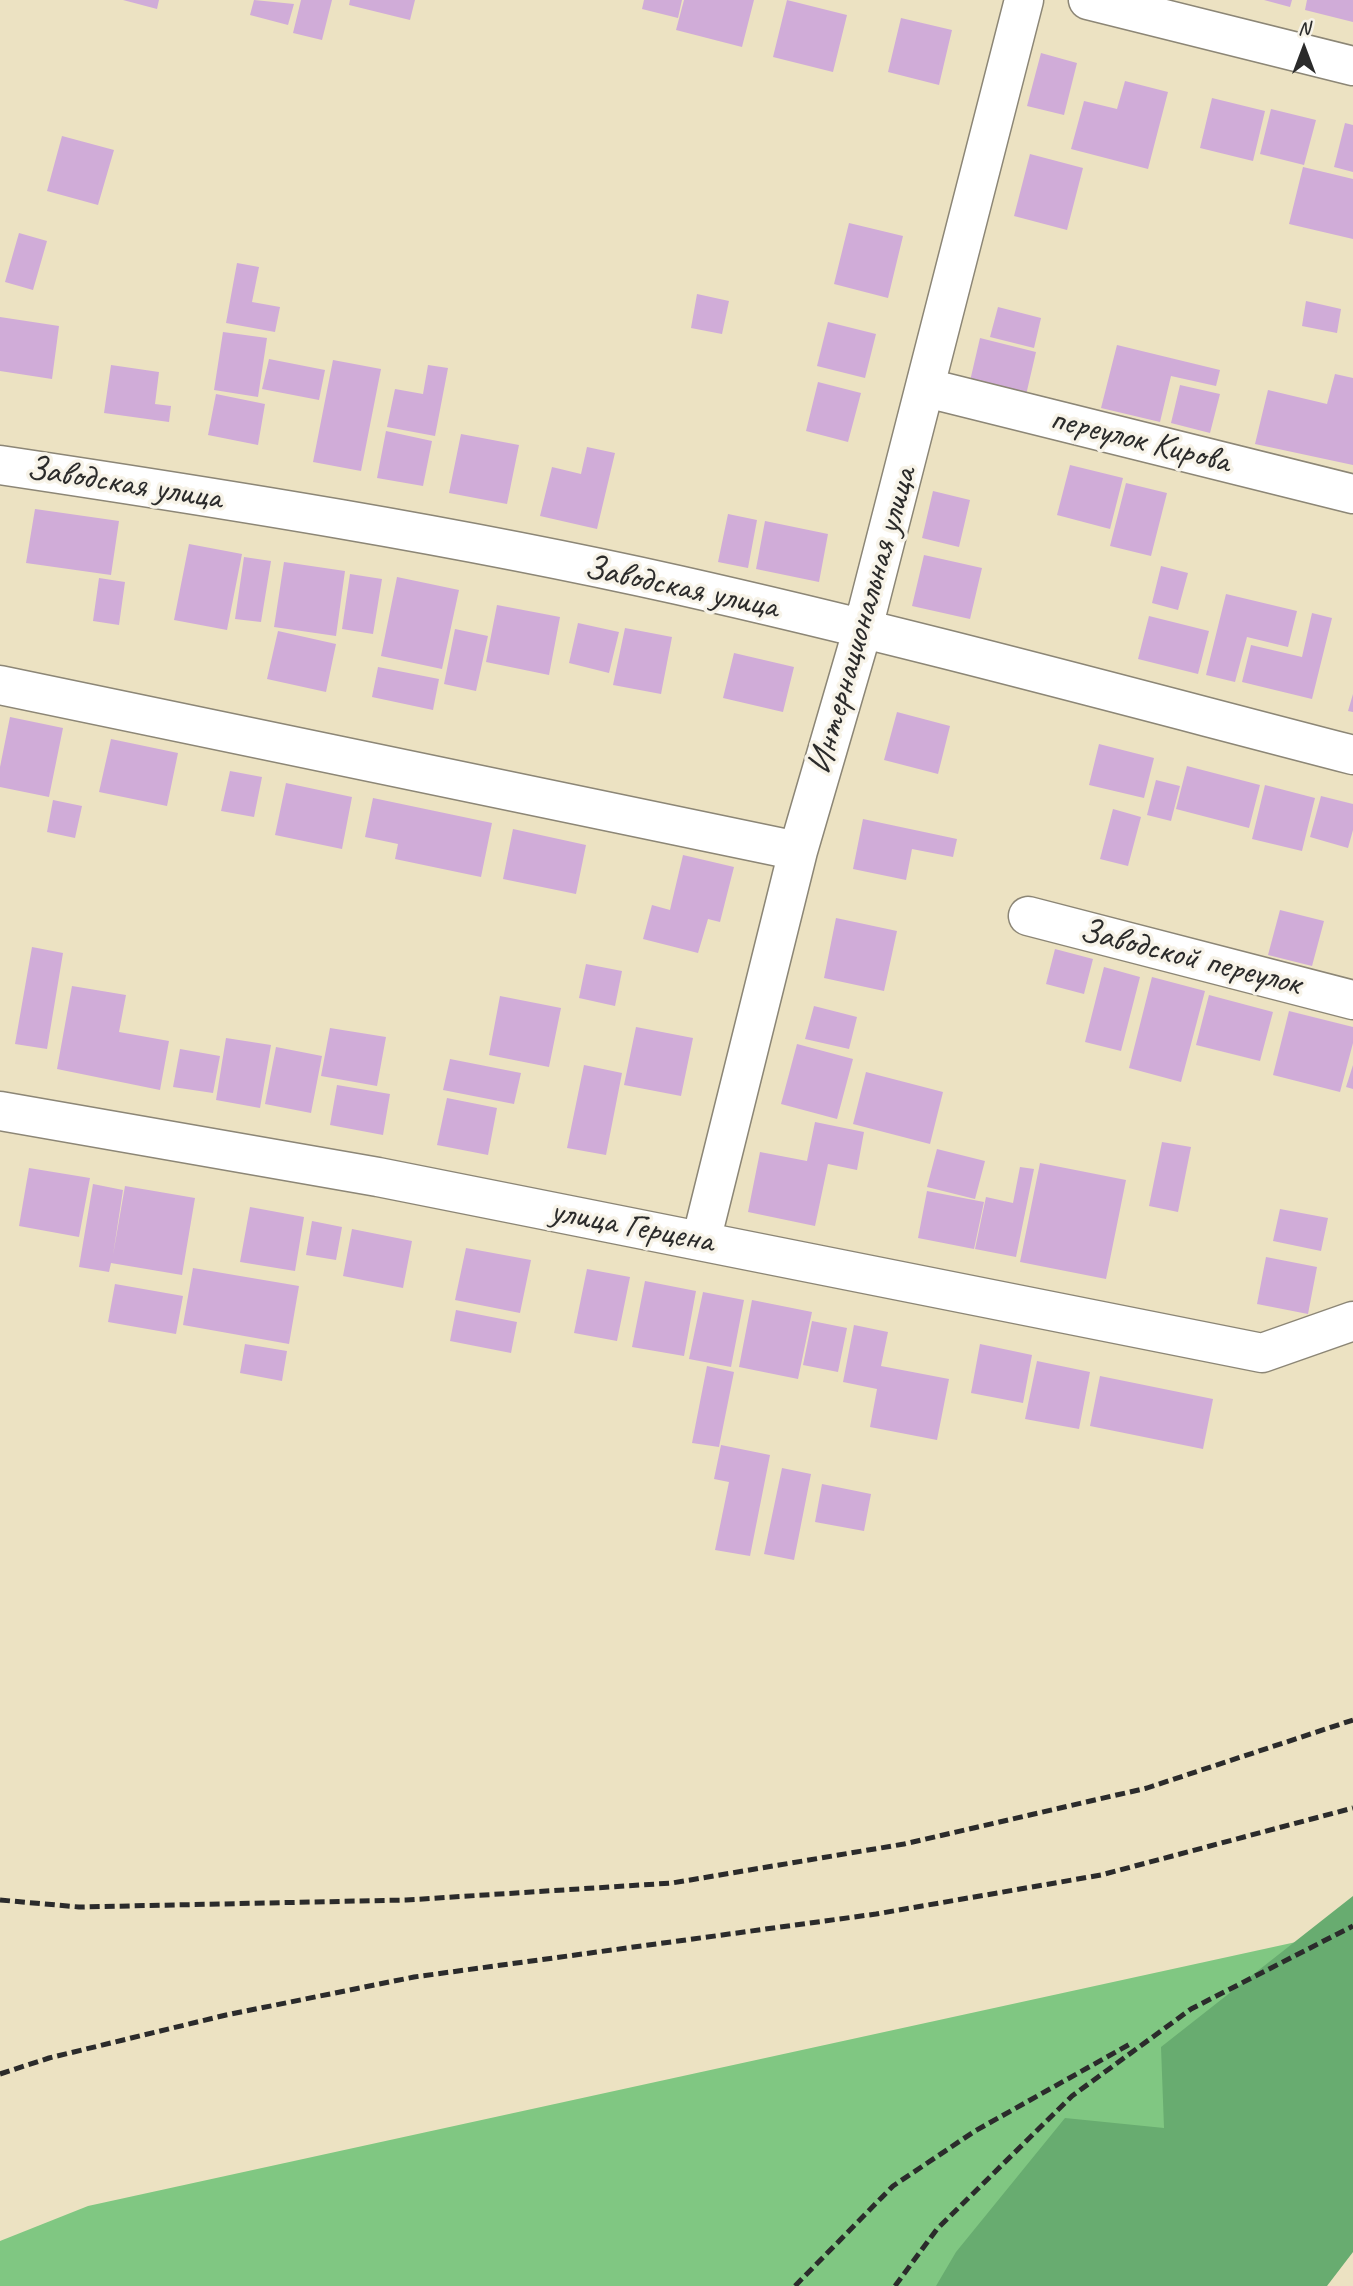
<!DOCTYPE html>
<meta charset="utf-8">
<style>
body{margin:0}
#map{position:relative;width:1353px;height:2286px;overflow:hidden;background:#ece2c2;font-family:Caveat,sans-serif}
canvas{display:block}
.north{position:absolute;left:1269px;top:14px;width:70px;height:70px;-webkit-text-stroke:5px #f7f3e8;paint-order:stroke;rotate:0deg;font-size:19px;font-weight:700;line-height:28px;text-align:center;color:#2b2b2b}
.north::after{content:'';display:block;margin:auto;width:24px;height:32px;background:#2b2b2b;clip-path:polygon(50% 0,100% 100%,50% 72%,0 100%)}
</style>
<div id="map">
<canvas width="1353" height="2286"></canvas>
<div class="north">N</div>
</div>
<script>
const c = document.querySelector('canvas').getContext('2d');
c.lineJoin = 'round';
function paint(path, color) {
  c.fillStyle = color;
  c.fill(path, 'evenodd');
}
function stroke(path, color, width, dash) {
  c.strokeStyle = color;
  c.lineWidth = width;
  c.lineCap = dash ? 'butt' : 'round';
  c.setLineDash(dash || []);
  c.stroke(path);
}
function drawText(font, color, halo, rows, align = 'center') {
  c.font = font + ' Caveat,sans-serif';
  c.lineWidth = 7;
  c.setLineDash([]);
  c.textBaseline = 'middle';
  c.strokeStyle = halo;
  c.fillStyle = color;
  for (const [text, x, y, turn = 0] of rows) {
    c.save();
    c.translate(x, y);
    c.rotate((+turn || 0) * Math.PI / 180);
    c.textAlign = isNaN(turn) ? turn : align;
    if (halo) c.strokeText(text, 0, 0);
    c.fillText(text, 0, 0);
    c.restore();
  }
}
paint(new Path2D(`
 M1319,1937L1304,2286H0V2241L88,2206Z`), '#80c782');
paint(new Path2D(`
 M1353,1896V2252L1327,2286H936L956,2252L1065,2118L1164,2128L1161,2047Z`), '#68ac70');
paint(new Path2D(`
 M123,0H159L157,9Z
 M254,0L294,4L288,25L250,15Z
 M301,0H332L322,40L293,33Z
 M350,0H415L410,20L349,5Z
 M644,0H682L678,18L642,9Z
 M684,0H754L742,47L676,30Z
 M787,0L847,15L833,72L773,57Z
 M1264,0H1292L1290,7Z
 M1307,0H1353V22L1305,10Z
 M901,18L952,30L939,85L888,72Z
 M1041,53L1077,63L1064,115L1027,106Z
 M1125,81L1168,92L1148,169L1071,149L1084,101L1117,109Z
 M1212,98L1265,111L1253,161L1200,148Z
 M1271,109L1316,120L1304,165L1260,154Z
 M1345,123L1353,125V172L1334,167Z
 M62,136L114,150L98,205L47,191Z
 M1030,154L1083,168L1067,230L1014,216Z
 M1303,167L1353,179V239L1289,224Z
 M849,223L903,236L888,298L834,284Z
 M19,233L47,241L33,290L5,282Z
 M237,263L259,267L252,302L280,307L275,332L226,323Z
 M697,294L729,301L722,334L691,328Z
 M1306,301L1341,309L1337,333L1302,326Z
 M998,307L1041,318L1034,348L990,337Z
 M0,317L59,326L52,379L0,371Z
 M828,322L876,334L865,378L817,366Z
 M223,332L267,338L258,397L214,390Z
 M980,338L1036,352L1026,395L970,381Z
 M1117,345L1220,370L1216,386L1171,376L1160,422L1101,408Z
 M269,359L325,370L319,400L262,389Z
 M333,360L381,369L361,471L313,462Z
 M111,365L159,372L155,404L171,406L169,422L104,413Z
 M428,365L448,368L435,436L387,427L395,389L423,394Z
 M1335,374L1353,378V465L1255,444L1268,390L1327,404Z
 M818,382L861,393L848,442L806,431Z
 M1180,385L1220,394L1210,433L1171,423Z
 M216,394L265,404L258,445L208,435Z
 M386,431L432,441L423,486L377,478Z
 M461,434L519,445L507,504L449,493Z
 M587,447L615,453L597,529L540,516L552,467L581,474Z
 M1070,465L1123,478L1110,529L1057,515Z
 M1126,483L1167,493L1151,556L1110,546Z
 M933,491L970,500L959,547L922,538Z
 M35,509L119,521L111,575L26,563Z
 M728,514L757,520L748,568L718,562Z
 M765,521L828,534L819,582L756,569Z
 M189,544L242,554L227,630L174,620Z
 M924,555L982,568L970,619L912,606Z
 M244,557L271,561L261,622L235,619Z
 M284,562L345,571L336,636L274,627Z
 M1161,566L1188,573L1178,610L1152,603Z
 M350,574L382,579L373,634L342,629Z
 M397,577L459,590L442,669L381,656Z
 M99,578L125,582L119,625L93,621Z
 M1226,594L1297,611L1288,647L1247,637L1235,682L1206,675Z
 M497,605L560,617L549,675L486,662Z
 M1312,613L1332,618L1312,699L1242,682L1251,645L1302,657Z
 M1149,616L1209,631L1198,674L1138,659Z
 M578,623L619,632L609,673L569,663Z
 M625,628L672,637L661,694L613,685Z
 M455,629L488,636L476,691L444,684Z
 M278,631L336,644L326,692L267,679Z
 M734,653L794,667L783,712L723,698Z
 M378,667L439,679L433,710L372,697Z
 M1353,694V712L1348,711Z
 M897,712L950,726L938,774L884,760Z
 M10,717L63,728L49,797L0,787V767Z
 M111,739L178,753L167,806L99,792Z
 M1099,744L1154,758L1144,798L1089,785Z
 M1187,766L1260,785L1249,828L1176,809Z
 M230,771L262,777L254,817L221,811Z
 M1156,780L1180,786L1171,821L1147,815Z
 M286,783L352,797L342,849L275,835Z
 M1265,785L1315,798L1302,851L1252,839Z
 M1321,796L1353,804V830L1348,848L1310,837Z
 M373,798L492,823L481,877L395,859L398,844L365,837Z
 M53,800L82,806L75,838L47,832Z
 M1113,809L1141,817L1128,866L1100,859Z
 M863,819L957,839L953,857L912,849L906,880L853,869Z
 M513,829L586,845L576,894L503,879Z
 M683,855L734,867L720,922L708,919L698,953L643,939L652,905L670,910Z
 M1280,910L1324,921L1312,966L1268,955Z
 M836,918L897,931L884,991L824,978Z
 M32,947L63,953L47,1049L15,1044Z
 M1055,949L1093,959L1084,994L1046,984Z
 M586,964L622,971L615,1006L579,998Z
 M1104,967L1140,977L1121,1051L1085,1042Z
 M1152,977L1205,991L1181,1082L1129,1068Z
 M72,986L126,995L119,1032L169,1041L160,1090L57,1069Z
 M1209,995L1273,1012L1260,1061L1196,1045Z
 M500,996L561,1008L549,1067L489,1055Z
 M814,1006L857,1017L849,1049L805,1039Z
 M1289,1011L1353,1027V1043L1340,1092L1273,1075Z
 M636,1027L693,1038L681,1096L624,1085Z
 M330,1028L386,1037L377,1086L321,1076Z
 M226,1038L271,1045L260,1108L216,1100Z
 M797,1044L853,1059L837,1119L781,1104Z
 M276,1047L322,1056L311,1113L265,1104Z
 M180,1049L220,1056L213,1093L173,1087Z
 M450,1059L521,1073L514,1104L443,1090Z
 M584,1065L622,1073L606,1155L567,1148Z
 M1353,1065V1089L1346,1087Z
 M866,1072L943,1092L930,1144L853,1124Z
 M337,1085L390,1094L383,1135L330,1125Z
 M447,1098L497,1108L488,1155L437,1145Z
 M815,1122L864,1132L857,1170L828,1164L815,1226L748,1212L760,1152L807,1161Z
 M1162,1142L1191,1147L1178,1212L1149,1206Z
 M937,1149L985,1161L975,1199L927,1187Z
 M1040,1163L1126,1180L1106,1279L1020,1262Z
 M1020,1167L1034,1169L1016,1257L975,1249L986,1197L1013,1203Z
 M29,1168L90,1178L79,1237L19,1226Z
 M93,1184L123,1190L113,1255L125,1186L195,1198L182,1275L111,1263L109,1272L79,1267Z
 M927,1191L984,1202L974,1249L918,1238Z
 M250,1207L304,1217L295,1271L240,1262Z
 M1280,1209L1328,1218L1321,1251L1273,1241Z
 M312,1221L342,1227L336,1260L306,1255Z
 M352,1229L412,1241L403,1288L343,1276Z
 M466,1248L531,1260L520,1313L455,1300Z
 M1266,1257L1317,1267L1308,1314L1257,1304Z
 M193,1268L299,1286L289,1344L183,1325Z
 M587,1269L630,1277L617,1341L574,1333Z
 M645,1281L696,1291L684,1356L632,1347Z
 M115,1284L183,1296L176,1334L108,1322Z
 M703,1292L744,1300L731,1367L689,1359Z
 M752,1300L812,1312L798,1379L739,1367Z
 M456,1310L517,1322L511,1353L450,1341Z
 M812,1321L847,1328L838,1372L803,1365Z
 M854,1325L888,1332L881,1366L949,1379L937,1440L870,1427L877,1389L843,1382Z
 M245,1344L287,1351L282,1381L240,1373Z
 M980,1344L1032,1355L1023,1403L971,1393Z
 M1037,1361L1090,1372L1079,1429L1025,1419Z
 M707,1366L734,1372L719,1447L692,1443Z
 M1100,1376L1213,1399L1203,1449L1090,1426Z
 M721,1445L770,1455L750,1556L715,1550L729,1482L714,1479Z
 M782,1468L811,1474L794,1560L764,1554Z
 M822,1484L871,1494L864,1531L815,1522Z`), '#d0acd8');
const minor = new Path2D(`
 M1088,0L1353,66
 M927,388L1353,494
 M0,465C227,499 454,535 678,585C905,636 1129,697 1353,755
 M0,685L798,851
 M1028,916L1353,1000
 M0,1111L378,1177L1262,1353L1353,1321
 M701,1241L798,851L863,628L1024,0`);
stroke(minor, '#8c8676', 41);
stroke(minor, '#fff', 38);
stroke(new Path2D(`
 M0,1900L79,1907L406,1900L672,1883L904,1844L1147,1788L1353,1720
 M0,2074L49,2058L226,2015L414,1977L876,1914L1101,1875L1353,1808
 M795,2286L893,2186L975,2131L1130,2044
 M895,2286L937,2229L1072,2096L1191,2009L1353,1926`), '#2b2b2b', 5, [10, 5]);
drawText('35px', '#2b2b2b', '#f7f3e8', [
 ["переулок Кирова",1140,441,14],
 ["Заводская улица",124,484,9],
 ["Заводская улица",681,588,12],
 ["Интернациональная улица",863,621,-74],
 ["Заводской переулок",1190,958,14],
 ["улица Герцена",632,1227,11]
]);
</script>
